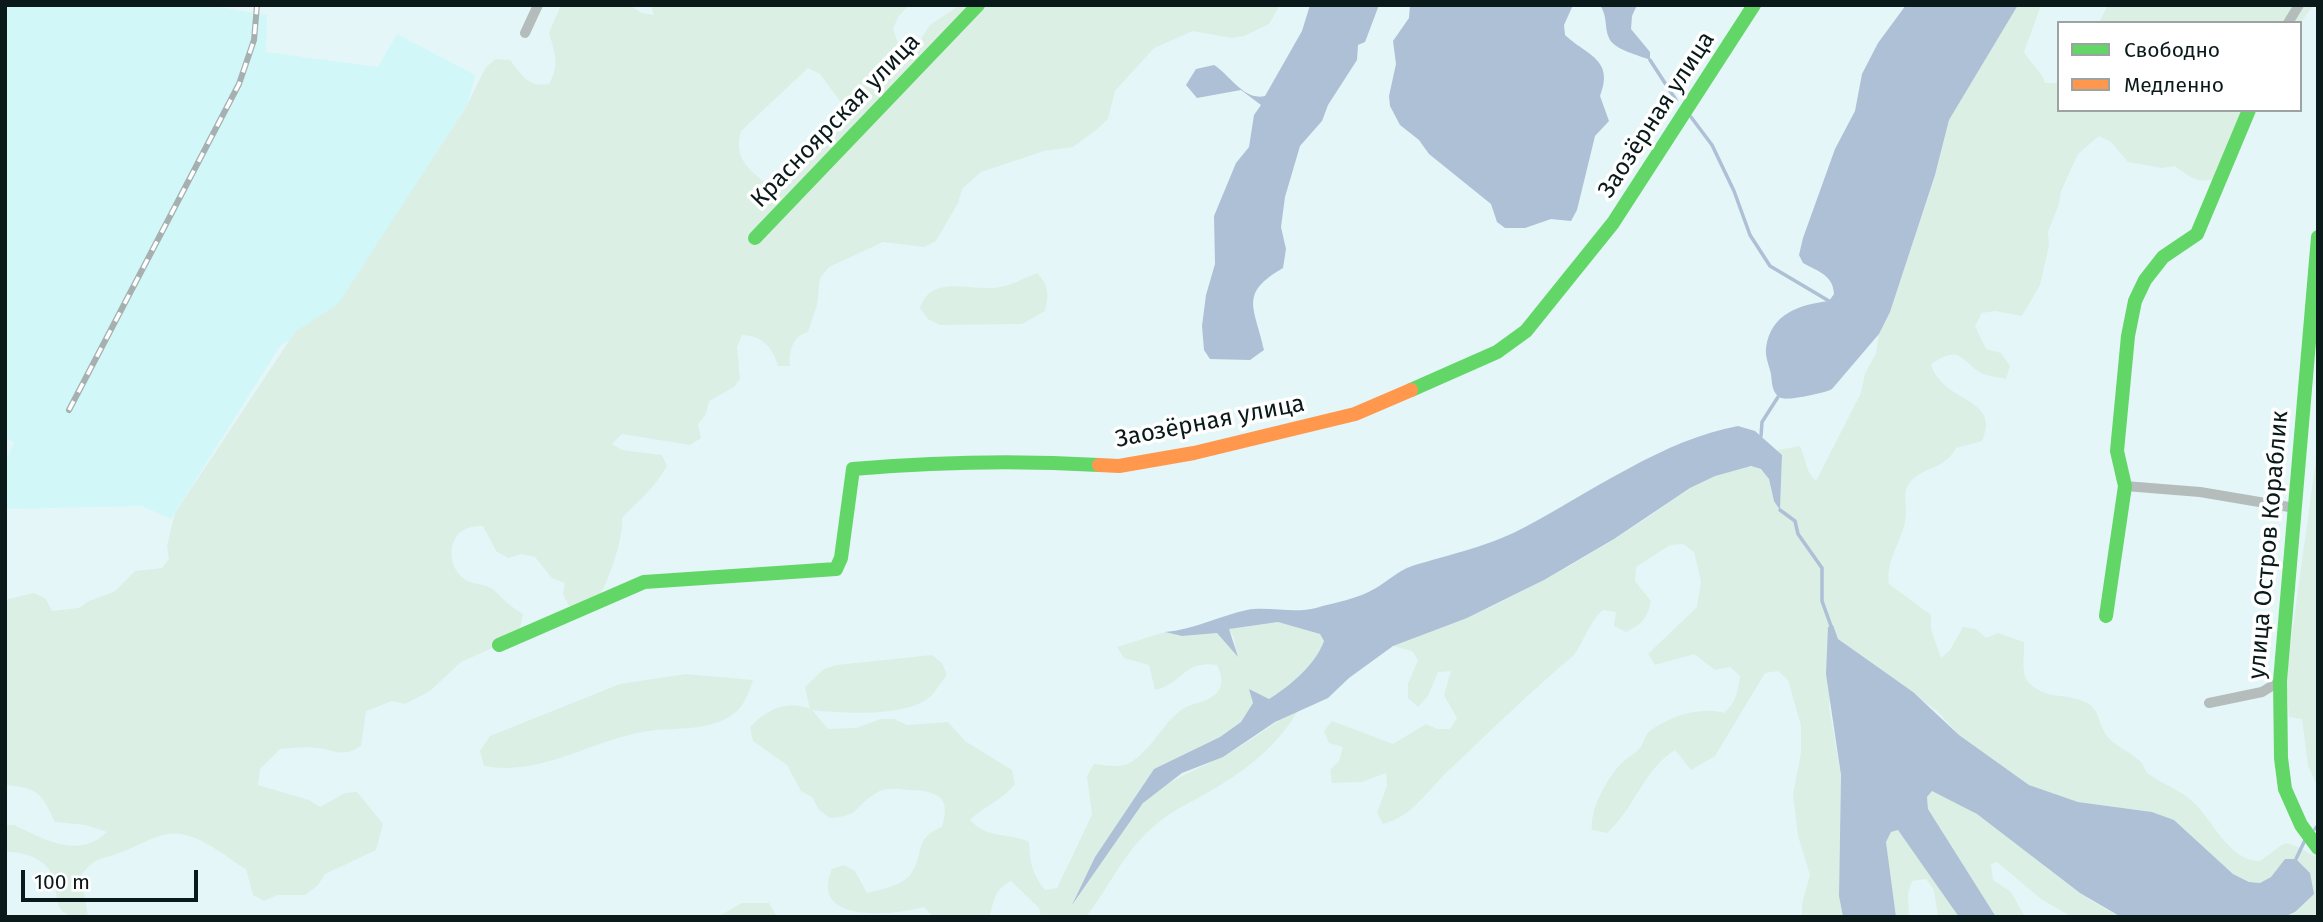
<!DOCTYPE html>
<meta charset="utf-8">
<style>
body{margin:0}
#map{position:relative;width:2323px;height:922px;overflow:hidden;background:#e4f6f7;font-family:"Fira Sans",sans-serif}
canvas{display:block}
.frame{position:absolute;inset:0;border:7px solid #0a191a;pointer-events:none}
.legend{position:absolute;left:2057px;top:21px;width:245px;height:91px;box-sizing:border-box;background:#fff;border:2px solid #9da3a3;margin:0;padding:9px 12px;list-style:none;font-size:21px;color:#0a191a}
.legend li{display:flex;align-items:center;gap:14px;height:35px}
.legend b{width:35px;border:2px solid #9da3a3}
.scale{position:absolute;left:21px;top:870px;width:177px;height:32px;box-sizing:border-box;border:4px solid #0a191a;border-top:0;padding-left:9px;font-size:21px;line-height:24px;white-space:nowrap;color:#0a191a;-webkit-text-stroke:5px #fff;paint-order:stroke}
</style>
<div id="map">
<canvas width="2323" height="922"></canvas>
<div class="frame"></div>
<ul class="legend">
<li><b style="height:9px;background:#63d668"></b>Свободно</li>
<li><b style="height:9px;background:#ff974d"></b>Медленно</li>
</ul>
<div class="scale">100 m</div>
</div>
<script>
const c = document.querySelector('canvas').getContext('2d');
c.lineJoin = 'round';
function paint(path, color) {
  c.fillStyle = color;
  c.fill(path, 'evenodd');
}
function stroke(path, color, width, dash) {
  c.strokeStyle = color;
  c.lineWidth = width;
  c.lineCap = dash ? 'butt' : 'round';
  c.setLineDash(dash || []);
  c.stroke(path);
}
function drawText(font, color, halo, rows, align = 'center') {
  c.font = font + ' "Fira Sans",sans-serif';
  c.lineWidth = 7;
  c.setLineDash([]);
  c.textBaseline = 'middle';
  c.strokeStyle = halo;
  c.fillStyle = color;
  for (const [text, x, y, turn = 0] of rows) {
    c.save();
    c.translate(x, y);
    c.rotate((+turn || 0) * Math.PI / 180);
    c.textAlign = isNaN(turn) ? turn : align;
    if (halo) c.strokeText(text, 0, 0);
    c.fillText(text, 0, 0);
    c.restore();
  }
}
paint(new Path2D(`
 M5,5H205L267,15L266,52L378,67L397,34L475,75L468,103L370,259L333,313L280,346L171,519L142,506L5,509V463L14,442L5,437Z`), '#d2f7f9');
paint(new Path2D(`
 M561,5H629L642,13L654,15L651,5H909L898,17L893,29L898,43L910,47L917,45L930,25L960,5H1280L1269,24L1244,36L1232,38L1193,31L1154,48L1115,91L1108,119L1096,130L1073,147L1044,151L981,172L962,189L958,203L936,241L924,247L883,242L829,267L820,278L817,305L808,332C792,337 789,350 790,366H778C773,347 761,335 742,335L737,347L740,379L734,387L709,401L706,414L698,424L701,438L690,445L622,434L612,444L622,450L662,455L667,466C653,490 640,499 622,518C624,535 610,579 600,594C594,603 579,605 569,606L563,594L565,583L552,578L535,557L521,554L508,558L496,551L483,526C471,526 461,528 455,539C447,553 453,574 468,581C476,585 486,584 494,590C504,600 511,607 523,614L520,628L499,645L461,662L430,691L405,704L392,701L366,711L361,746C339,759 336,749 316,748C304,747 292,748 280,749L260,769L258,785L309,800L320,807L345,793L357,792L383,824L376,850L325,874L318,885L305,895H277L264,901L253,895L246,869C224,856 195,829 168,834C153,836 136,847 122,852C100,861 99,854 81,875L88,917C49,917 61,901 52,875C46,858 20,851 5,852V825H14C44,839 78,860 107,832L86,825L55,822C41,792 38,788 5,785V600L34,593L46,599L52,611L79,608L89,601L114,592L135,571L162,568L169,559L167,546L175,513L295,332L338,304L466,107L486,67L496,59L510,60C522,75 528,88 549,84C560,65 555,53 549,33ZM808,68L820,74L842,104C838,128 790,174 767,184C748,169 733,157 741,131Z
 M2018,5H2041L2024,52C2031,64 2041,70 2045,83H2059V110H2243L2222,174C2202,187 2192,179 2175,166L2162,168L2128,162L2111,142L2099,136L2078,154L2061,191L2059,204L2048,232L2049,245L2040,285L2022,316L1995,311L1982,313L1975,326L1986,349L2001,353L2010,366L2006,379C1998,377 1985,376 1979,372C1958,356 1959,346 1931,364C1942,404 2002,396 1982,441L1956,448C1946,468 1928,466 1913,479C1901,489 1907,503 1906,515C1904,540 1885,559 1889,584L1931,615V629L1941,658L1950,650L1963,627L1976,629L1986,638L1998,633L2024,642C2025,655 2020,673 2029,683C2047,701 2069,692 2089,704C2100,712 2099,726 2107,736C2116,747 2131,752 2141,762C2144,766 2145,772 2150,775C2163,784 2178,789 2191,800C2213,819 2228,861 2260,861C2289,842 2279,836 2314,856L2318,852V917H2284L2296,912L2285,859L2271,877L2260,883L2249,882L2233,874L2174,820L2152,812L2078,802L2029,785L1959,735L1937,711L1837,639L1829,706L1841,775L1839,896L1843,917H1802V904L1810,875L1798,836L1793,795L1801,753V726L1788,680L1778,671L1765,673L1715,756L1691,770L1675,750C1643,770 1635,808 1607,833L1592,830C1590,809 1605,782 1619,766C1624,759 1634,755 1640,748C1644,742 1645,734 1651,730C1671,716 1701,706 1724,713C1736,702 1738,692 1740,676L1730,667L1715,670L1694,654L1655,665L1648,654L1697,607L1701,581L1694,552L1683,544L1670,545L1636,567L1635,581L1651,601C1648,618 1641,625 1626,632L1614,626L1616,612L1603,610C1588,623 1585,641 1573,656C1529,693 1487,734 1445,774C1425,794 1412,816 1383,824L1377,813L1387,786L1386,773L1362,782L1332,783L1330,770L1339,761L1343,747L1329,743L1324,731L1332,721L1393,744L1426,724L1437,729H1450L1457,718L1444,695L1451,671L1438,672L1428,696L1418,707L1408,698V684L1418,660L1412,651L1393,646C1431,630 1470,618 1507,599C1562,571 1617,540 1667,504C1685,491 1731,461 1754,467C1774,471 1770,496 1780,509L1782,456L1777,450L1800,446C1806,459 1805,471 1816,481L1861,393L1865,374L1876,353L1879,334L1890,312L1935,175L1949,120Z
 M2108,5H2314L2300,23H2099Z
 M1037,273C1049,286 1049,295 1045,311L1022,324L940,325L928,319L920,308C932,272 972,293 1000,287C1012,285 1025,278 1037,273Z
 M2318,445V787L2308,766L2302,719L2289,717L2286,677Z
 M1278,622L1320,634L1324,641C1316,664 1290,686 1269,699L1250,691L1253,703L1241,722L1220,737L1154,769L1095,857L1077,898L1143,803C1172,777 1191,773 1223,756C1249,743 1272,723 1298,710C1281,741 1253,765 1222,784C1199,799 1174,808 1154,826C1124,852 1109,887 1086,917H1041L1039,908L1011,881C993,890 995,900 989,917H933L924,907C887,917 809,922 832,869L844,865L855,871L867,893C882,889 904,886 912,872C925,851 913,839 942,827C952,795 936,791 908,790C898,789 885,787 876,793C854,806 862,816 830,818L819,810L812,797L801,791L787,765L753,741L750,727C766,710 787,699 810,709L805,687L824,669L837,665L932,655L942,663L947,675C941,682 936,691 930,697C905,718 840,713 812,710L828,729L856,728L881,719H894L907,725L948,722L965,741L1012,770L1015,784C1003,800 984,806 970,820C989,840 1008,832 1029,842C1030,862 1032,874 1045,890L1057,888L1092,815L1087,776L1094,764C1106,765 1120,769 1131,762C1150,751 1162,725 1180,711C1191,702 1210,703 1218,691C1224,683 1221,674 1217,665C1183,660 1183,684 1155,690L1149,665L1124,658L1117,647L1165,632L1182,636L1217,633L1236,654L1234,637L1228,629Z
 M686,674L753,680C747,697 743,710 727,718C700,733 666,726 638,733C584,744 540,776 484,766L480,751L490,736L620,684Z
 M1932,791C2004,819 2052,884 2121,917H2072L2041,899L1997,862L1991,864L1993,880L2011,892L2025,917H1996L1928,809L1927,797Z
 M1898,830L1908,841L1959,917H1938L1934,890L1926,879L1912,881L1908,894L1909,917H1896L1886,842L1891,832Z
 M742,903H769L777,917H717Z`), '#dcefe4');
paint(new Path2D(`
 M1310,5H1379L1365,42L1358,45L1357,60L1328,105L1322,121L1300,146L1285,197L1281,227L1286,249L1283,268C1238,294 1255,307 1264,350L1250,360L1210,359L1204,350L1202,326L1206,295L1215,264L1214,216L1236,163L1249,147L1254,115L1261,105L1241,90L1197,98L1186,85L1196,69L1214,65C1230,75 1244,101 1265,96L1302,31Z
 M1410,5H1573L1564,25L1565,35C1586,55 1615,59 1600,96L1609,121L1595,136L1577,210L1571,221L1551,219L1525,228H1505L1497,222L1491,204L1429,154L1419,140L1400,125L1390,106L1389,96L1396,64L1393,41L1409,18Z
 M1600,5H1637L1632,16L1631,29L1650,52V60C1639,55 1614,50 1609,38C1604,27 1608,17 1600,5Z
 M1906,5H2018L1949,120L1935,175L1890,312L1879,334L1832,389C1825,393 1788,401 1781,398C1772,394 1772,383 1771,374C1769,365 1765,357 1766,348C1771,313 1799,305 1829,301L1834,294C1833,275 1819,272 1803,263L1799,255L1803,238L1835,149L1855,111L1862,74L1878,43Z
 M1738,426L1755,431L1782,455L1780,510L1774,501L1769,479L1761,469L1751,466L1715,476L1690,488L1614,539L1544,580L1467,618L1393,646L1349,678L1328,698L1275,722L1223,757L1182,773L1143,803L1072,905L1095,857L1154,769L1220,737L1241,722L1253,703L1249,689L1269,699C1290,686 1316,664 1324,641L1320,634L1278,622L1229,629L1238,657L1217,633L1182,636L1165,632C1193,630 1219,616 1247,610C1269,606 1294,614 1316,608C1336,602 1358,599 1376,588C1388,581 1398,571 1412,566C1451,554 1491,546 1527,526C1591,492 1665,439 1738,426Z
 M1833,625L1838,639L1913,692L1959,735L2029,785L2078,802L2152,812L2174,820L2233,874L2249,882L2260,883L2271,877L2285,859H2296L2310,873L2314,894L2295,912L2284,917H2121L2080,893L1977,814L1932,791L1927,797L1928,809L1996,917H1959L1898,830L1891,832L1886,842L1896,917H1843L1839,896L1841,775L1826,674L1828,627Z`), '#adc0d6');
stroke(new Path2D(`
 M1650,60L1676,100
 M1691,117L1712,145L1734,191L1750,235L1770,266L1829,301
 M1761,436L1762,422L1778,397
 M1780,510L1795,521L1798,534L1822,568V601L1831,626
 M2315,829L2318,825
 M2296,859L2305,840`), '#adc0d6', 3.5);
stroke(new Path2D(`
 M2288,23L2299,5
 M525,33L538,5
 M2125,486L2200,492L2295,508
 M2209,703L2262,692L2280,681`), '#b4bdbc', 10);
stroke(new Path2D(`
 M2318,237L2280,681L2281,758L2285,789L2301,825L2318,848
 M755,238L978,5
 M1411,390L1497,352L1526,331L1613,223L1754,5
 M2106,616L2125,486L2117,451L2128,336L2135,301L2145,280L2163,257L2197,234L2249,110
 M499,645L644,582L836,569L841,558L853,469C935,462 1016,460 1099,465`), '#63d668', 14);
stroke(new Path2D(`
 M1099,465L1119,466L1194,453L1355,414L1411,390`), '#ff974d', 14);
const rail = new Path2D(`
 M69,410L239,84L254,40L257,5`);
stroke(rail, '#a7b0b0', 6);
stroke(rail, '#fff', 3.5, [10]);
drawText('24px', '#0a191a', '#fff', [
 ["Заозёрная улица",1657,115,-57],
 ["Красноярская улица",836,121,-46],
 ["Заозёрная улица",1210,422,-11],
 ["улица Остров Кораблик",2269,545,-85]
]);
</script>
